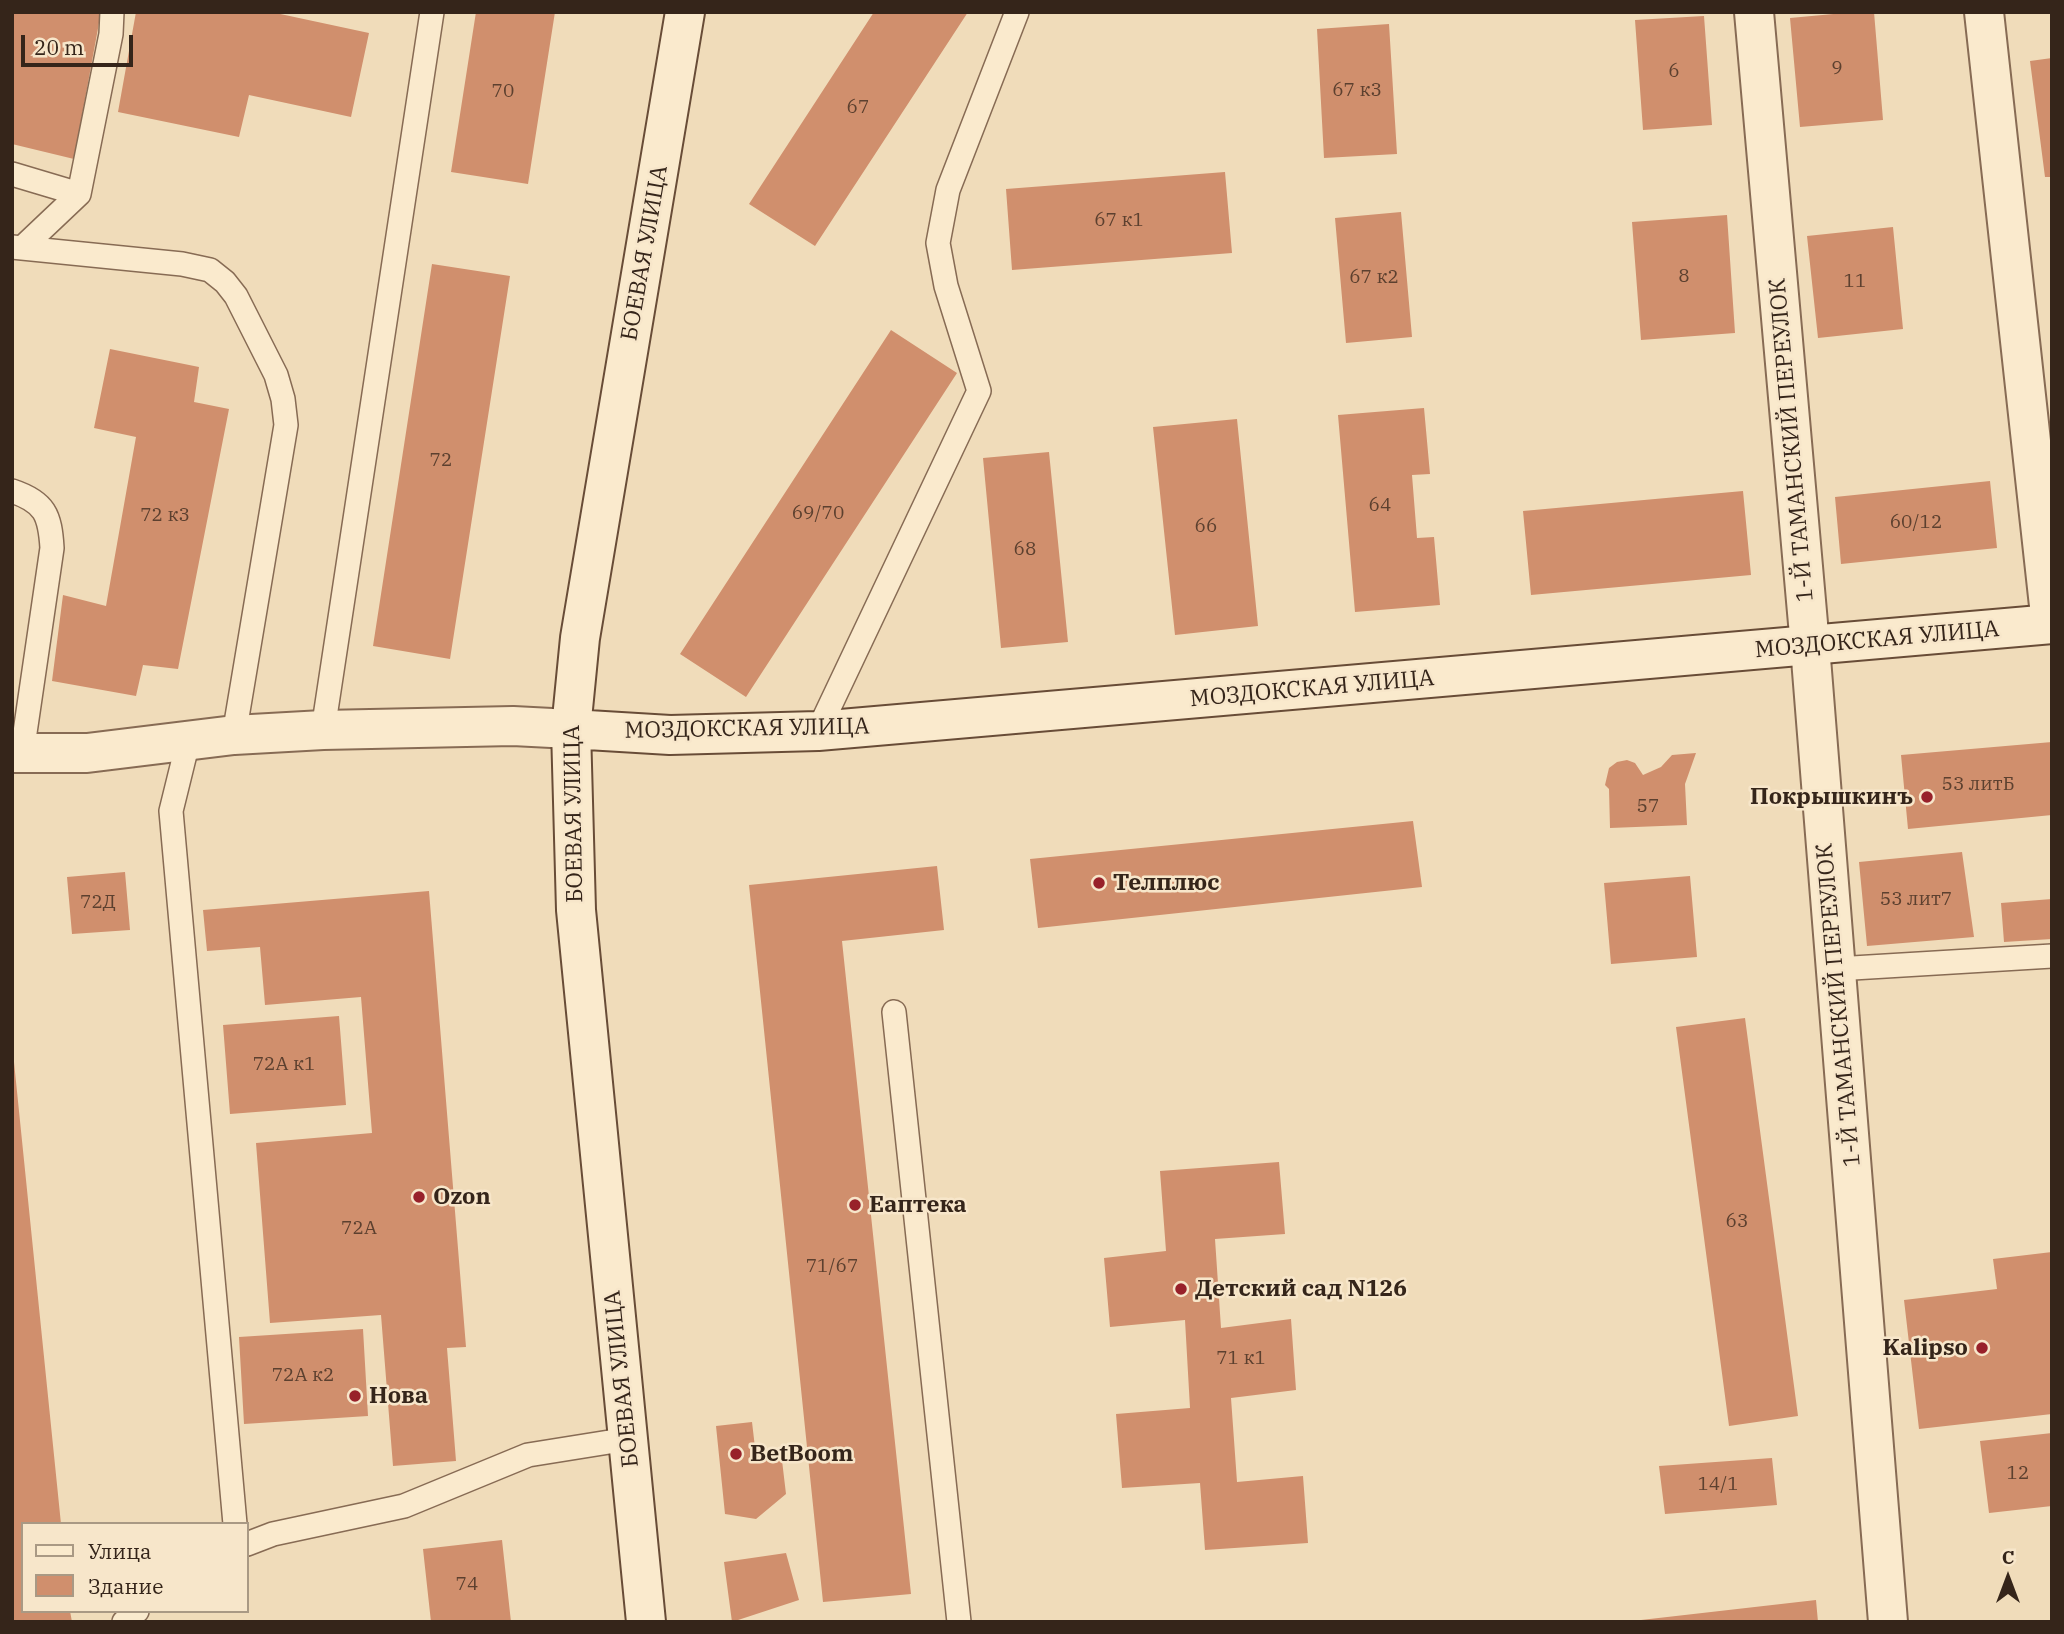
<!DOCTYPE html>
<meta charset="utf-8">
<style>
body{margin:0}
#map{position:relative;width:2064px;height:1634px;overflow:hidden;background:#f0dcba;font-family:"IBM Plex Serif",serif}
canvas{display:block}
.frame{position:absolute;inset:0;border:14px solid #35251a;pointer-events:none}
.legend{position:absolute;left:21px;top:1522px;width:228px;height:91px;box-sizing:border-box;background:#f7e6ca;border:2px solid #a99984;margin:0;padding:9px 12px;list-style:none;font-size:21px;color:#35251a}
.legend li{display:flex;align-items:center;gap:14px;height:35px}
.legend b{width:35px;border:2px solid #a99984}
.north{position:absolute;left:1973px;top:1543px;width:70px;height:70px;-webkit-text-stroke:5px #f7e6ca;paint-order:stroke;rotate:0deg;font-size:19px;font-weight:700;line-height:28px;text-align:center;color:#35251a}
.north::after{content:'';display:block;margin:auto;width:24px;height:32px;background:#35251a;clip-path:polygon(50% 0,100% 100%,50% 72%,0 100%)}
.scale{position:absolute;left:21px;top:35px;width:112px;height:32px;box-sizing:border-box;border:4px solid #35251a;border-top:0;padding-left:9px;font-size:21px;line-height:24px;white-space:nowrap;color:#35251a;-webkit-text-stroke:5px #f7e6ca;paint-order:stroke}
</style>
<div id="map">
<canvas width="2064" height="1634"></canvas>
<div class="frame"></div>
<ul class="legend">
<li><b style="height:9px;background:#faeacd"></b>Улица</li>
<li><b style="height:19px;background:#d08f6d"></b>Здание</li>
</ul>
<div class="north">С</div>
<div class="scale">20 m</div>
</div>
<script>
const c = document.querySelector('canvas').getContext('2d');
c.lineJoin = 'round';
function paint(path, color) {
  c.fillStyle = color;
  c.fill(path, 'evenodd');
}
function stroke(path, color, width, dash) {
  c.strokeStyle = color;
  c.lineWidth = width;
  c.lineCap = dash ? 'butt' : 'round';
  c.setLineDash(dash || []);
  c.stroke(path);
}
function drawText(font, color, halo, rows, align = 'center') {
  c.font = font + ' "IBM Plex Serif",serif';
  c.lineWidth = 5;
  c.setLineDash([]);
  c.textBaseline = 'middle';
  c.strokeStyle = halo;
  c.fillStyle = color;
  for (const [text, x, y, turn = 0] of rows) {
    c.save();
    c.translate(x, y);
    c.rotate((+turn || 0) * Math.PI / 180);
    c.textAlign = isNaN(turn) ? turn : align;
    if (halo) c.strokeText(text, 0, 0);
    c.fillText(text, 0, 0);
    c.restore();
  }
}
paint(new Path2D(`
 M12,12H101L74,159L12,144Z
 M136,12H271L369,33L351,117L249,95L239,137L118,112Z
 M476,12H555L528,184L451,172Z
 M874,12H968L815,246L749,204Z
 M1855,12H1874L1883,120L1800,127L1790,18Z
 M1704,16L1712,125L1643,130L1635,20Z
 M1389,24L1397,154L1324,158L1317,29Z
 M2052,58V177H2045L2030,61Z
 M1225,172L1232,253L1012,270L1006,189Z
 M1401,212L1412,337L1346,343L1335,218Z
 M1727,215L1735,333L1641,340L1632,222Z
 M1893,227L1903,329L1818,338L1807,236Z
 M432,264L510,276L450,659L373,646Z
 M891,330L957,373L746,697L680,654Z
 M110,349L199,367L194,402L229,409L178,669L143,665L136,696L52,681L63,595L106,606L136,437L94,428Z
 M1424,408L1430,474L1412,475L1417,538L1434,537L1440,605L1355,612L1338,415Z
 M1237,419L1258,626L1175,635L1153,427Z
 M1049,452L1068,642L1001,648L983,458Z
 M1990,481L1997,548L1841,564L1835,497Z
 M1743,491L1751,575L1531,595L1523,511Z
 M2052,742V815L1908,829L1901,755Z
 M1696,753L1685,784L1687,825L1610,828L1609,789L1605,785L1609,768L1617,762L1627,760L1635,763L1643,775L1661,767L1672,755Z
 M1413,821L1422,887L1038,928L1030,859Z
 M1962,852L1974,937L1867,946L1859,862Z
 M937,866L944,930L842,941L911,1594L823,1602L749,885Z
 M125,872L130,930L72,934L67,877Z
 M1690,876L1697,957L1611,964L1604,883Z
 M429,891L466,1347L447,1348L456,1461L393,1466L381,1315L270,1323L256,1143L372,1133L361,997L265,1005L260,947L207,951L203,910Z
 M2052,899V939L2004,942L2001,903Z
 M339,1016L346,1105L230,1114L223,1025Z
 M1745,1018L1798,1416L1729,1426L1676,1027Z
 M12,1062H14L61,1524H23V1611H70L72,1622H12Z
 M1279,1162L1285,1234L1215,1239L1221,1328L1291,1319L1296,1390L1231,1398L1237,1482L1303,1476L1308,1543L1205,1550L1200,1483L1122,1488L1116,1414L1190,1408L1185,1320L1110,1327L1104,1258L1166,1251L1160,1171Z
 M2052,1252V1414L1919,1429L1904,1300L1997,1289L1993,1259Z
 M363,1329L368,1416L244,1424L239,1337Z
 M752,1422L756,1456L781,1452L786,1494L756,1519L725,1514L716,1426Z
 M2052,1433V1506L1989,1513L1980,1441Z
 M1772,1458L1777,1505L1665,1514L1659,1466Z
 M502,1540L511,1622H431L423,1549Z
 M786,1553L799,1600L732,1622L724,1562Z
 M1816,1600L1818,1622H1641V1620Z`), '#d08f6d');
const service = new Path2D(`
 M12,174L79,194L22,248
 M79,194L111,34L112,12
 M12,247L182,264L210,270L225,282L236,296L276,375L283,399L286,425L234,735
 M12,491C45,502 50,515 52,548L22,753
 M323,730L432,12
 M818,731L979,391L946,286L938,243L948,190L1017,12
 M188,742L171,811L235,1524
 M1836,969L2052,956
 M894,1012L959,1622
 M247,1544L273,1534L404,1506L528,1455L628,1439
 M124,1622L137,1611`);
const minor = new Path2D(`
 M1754,12L1810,646L1888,1622
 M1984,12L2051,624
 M12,753H87L234,735L323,730L513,726L571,729`);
const secondary = new Path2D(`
 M571,729L670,735L818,731L2052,624
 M646,1622L576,910L571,729L580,638L685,12`);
stroke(service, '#876b54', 26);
stroke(minor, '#876b54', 42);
stroke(secondary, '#684c37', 42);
stroke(service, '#faeacd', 23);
stroke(minor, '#faeacd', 38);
stroke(secondary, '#faeacd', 38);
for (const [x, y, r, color] of [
 [1927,797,7,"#98212a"],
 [1099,883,7,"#98212a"],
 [419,1197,7,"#98212a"],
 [855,1205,7,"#98212a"],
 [1181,1289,7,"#98212a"],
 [1982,1348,7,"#98212a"],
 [355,1396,7,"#98212a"],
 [736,1454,7,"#98212a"]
]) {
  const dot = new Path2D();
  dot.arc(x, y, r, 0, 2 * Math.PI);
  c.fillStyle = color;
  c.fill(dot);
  stroke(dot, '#f7e6ca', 2.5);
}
drawText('19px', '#5c402f', null, [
 ["9",1837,69],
 ["6",1674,72],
 ["67 к3",1357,91],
 ["70",503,92],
 ["67",858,108],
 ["67 к1",1119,221],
 ["8",1684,277],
 ["67 к2",1374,278],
 ["11",1855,282],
 ["72",441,461],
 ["64",1380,506],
 ["69/70",818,514],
 ["72 к3",165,516],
 ["60/12",1916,523],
 ["66",1206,527],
 ["68",1025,550],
 ["53 литБ",1978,785],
 ["57",1648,807],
 ["53 лит7",1916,900],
 ["72Д",98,903],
 ["72А к1",284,1065],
 ["63",1737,1222],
 ["72А",359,1229],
 ["71/67",832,1267],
 ["71 к1",1241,1359],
 ["72А к2",303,1376],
 ["12",2018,1474],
 ["14/1",1718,1485],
 ["74",467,1585]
]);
drawText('23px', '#35251a', '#f7e6ca', [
 ["БОЕВАЯ УЛИЦА",645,253,-80],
 ["1-Й ТАМАНСКИЙ ПЕРЕУЛОК",1792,440,-95],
 ["МОЗДОКСКАЯ УЛИЦА",1877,640,-5],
 ["МОЗДОКСКАЯ УЛИЦА",1312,689,-5],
 ["МОЗДОКСКАЯ УЛИЦА",747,729,-1],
 ["БОЕВАЯ УЛИЦА",574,814,-91],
 ["1-Й ТАМАНСКИЙ ПЕРЕУЛОК",1839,1005,-95],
 ["БОЕВАЯ УЛИЦА",622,1379,-96]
]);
drawText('bold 23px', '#35251a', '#f7e6ca', [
 ["Покрышкинъ",1913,797,"right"],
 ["Телплюс",1113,883],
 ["Ozon",433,1197],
 ["Еаптека",869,1205],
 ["Детский сад N126",1195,1289],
 ["Kalipso",1968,1348,"right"],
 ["Нова",369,1396],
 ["BetBoom",750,1454]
], 'left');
</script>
